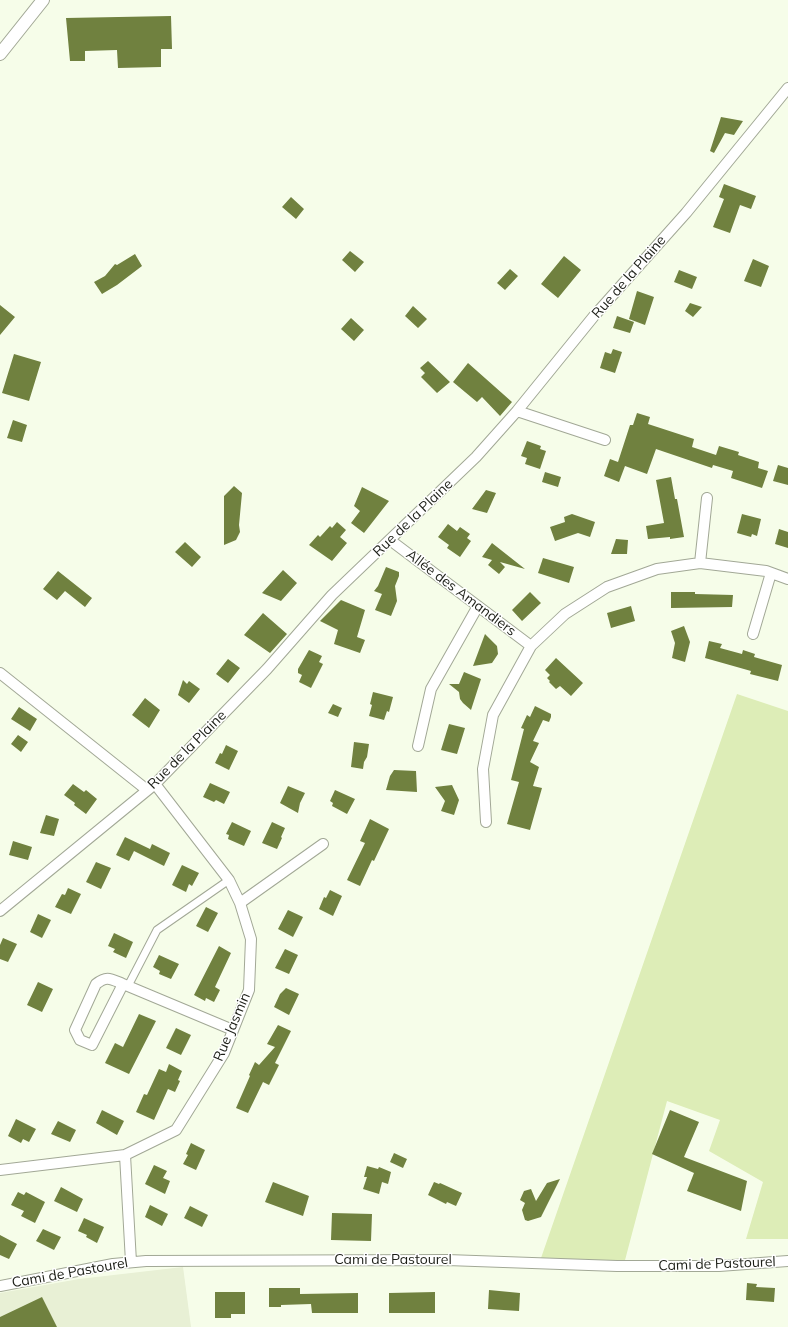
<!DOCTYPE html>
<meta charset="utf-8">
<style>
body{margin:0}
canvas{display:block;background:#f6fde9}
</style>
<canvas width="788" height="1327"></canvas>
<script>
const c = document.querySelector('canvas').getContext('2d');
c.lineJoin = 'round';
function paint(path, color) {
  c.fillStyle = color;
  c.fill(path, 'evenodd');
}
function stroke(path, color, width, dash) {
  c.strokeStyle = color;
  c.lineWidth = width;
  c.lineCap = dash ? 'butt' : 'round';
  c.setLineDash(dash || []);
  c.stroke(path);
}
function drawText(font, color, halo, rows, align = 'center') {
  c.font = font + ' Mulish,sans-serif';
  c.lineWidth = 3;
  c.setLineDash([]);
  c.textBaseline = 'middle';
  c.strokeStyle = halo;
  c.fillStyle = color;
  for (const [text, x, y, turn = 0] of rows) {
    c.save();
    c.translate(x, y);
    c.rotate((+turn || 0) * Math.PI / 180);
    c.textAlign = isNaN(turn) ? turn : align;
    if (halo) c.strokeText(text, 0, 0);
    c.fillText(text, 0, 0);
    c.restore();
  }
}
paint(new Path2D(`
 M183,1267L191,1327H0V1293L79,1279Z`), '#e8f0d5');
paint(new Path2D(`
 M737,694L788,711V1239H746L763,1182L709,1151L720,1120L667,1101L624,1264L541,1258Z`), '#ddedb7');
paint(new Path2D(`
 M171,16L172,49H161V67L118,68L117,50L85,51V61H70L66,18Z
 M721,117L743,121L734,135L725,133L714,153L710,151Z
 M724,184L756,196L751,209L740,205L730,233L713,227L724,199L719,197Z
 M291,197L304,209L296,219L282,207Z
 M350,251L364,262L355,272L342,260Z
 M135,254L142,266L117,285L102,294L94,282L105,276L115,264L117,265Z
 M564,256L581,270L558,298L541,284Z
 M753,259L769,266L761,287L744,281Z
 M510,269L518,276L505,290L497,283Z
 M679,270L697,277L692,289L674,282Z
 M637,291L654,297L645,325L629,319Z
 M690,303L702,307L693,317L685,311Z
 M0,305L15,317L0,335Z
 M413,306L427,319L418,328L405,316Z
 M617,316L634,322L630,333L613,328Z
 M351,318L364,330L354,341L341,329Z
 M613,349L622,352L615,373L600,368L605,352L611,354Z
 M14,354L41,362L29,401L2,393Z
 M428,361L450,382L437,393L421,377L425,373L420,368Z
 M468,363L512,402L500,416L482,397L477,402L453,382Z
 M637,413L650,417L648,424L694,439L692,447L716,455L719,446L739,452L738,455L759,462L758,468L768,471L762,488L731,478L733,471L713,465L712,468L656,449L647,474L625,466L619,482L604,476L610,459L618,462L630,425H633Z
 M13,420L27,425L22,442L7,438Z
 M527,441L541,446L540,449L546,451L540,469L525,464L527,458L521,456Z
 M778,465L788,468V485L773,481Z
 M545,472L561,477L558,487L542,482Z
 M671,477L675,499H677L684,537L670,539V537L648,539L646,526L664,523L656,480Z
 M234,486L242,493L239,525L240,532L236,540L224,545V496Z
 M362,487L389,501L364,533L351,523L360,511L354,506Z
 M486,490L496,493L487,513L472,509Z
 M572,514L595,522L590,537L578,533L555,541L550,527L565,522L564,517Z
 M742,514L761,519L757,536L752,534L751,537L737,533Z
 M337,522L346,530L340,537L347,543L332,561L309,545L318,535L320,537L330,526L332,528Z
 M448,524L457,531L460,527L470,534L467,538L471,541L460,557L447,548L449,545L438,537Z
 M779,529L788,532V548L775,544Z
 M616,539L628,540L627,554H611Z
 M185,542L201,557L192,567L175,552Z
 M492,543L525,569L500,562L505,567L499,574L488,565L492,560L482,557Z
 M543,558L574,567L569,583L538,573Z
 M386,567L399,572V576L395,586L397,601L391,616L375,610L382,594L374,591L378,586Z
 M283,570L297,583L281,601L262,593Z
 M58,571L92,598L85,607L65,591L57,600L43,589Z
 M530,592L541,603L522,621L512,610Z
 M671,592H695V594L733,595L732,607L671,608Z
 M341,600L365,610L357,637L365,640L360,653L334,644L338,630L320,621Z
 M631,606L635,621L611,628L607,613Z
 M263,613L287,634L270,653L244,635Z
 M684,626L690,642L685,662L672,658L675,643L671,631Z
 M485,634L497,646L498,654L492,663L473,666Z
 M709,641L722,644L720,648L742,654L743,650L755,654L754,657L782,665L778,681L750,674L751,671L705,658Z
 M309,650L322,656L319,662L323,664L311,688L299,682L302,675L298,673V669Z
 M556,658L583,683L571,696L560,686L556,689L549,682L550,681L547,678L550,675L545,670Z
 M228,659L240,668L228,683L216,674Z
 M464,672L481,679L471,710L463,703L460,699L459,692L449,684H459Z
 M183,680L187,684L189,681L200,689L189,703L178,695Z
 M373,692L393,697L389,712L387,711L384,720L369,716L372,705L370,704Z
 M145,698L160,710L149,728L132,715Z
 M333,704L342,708L338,717L328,713Z
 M535,706L551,714V717L549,722L543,720L533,741L539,743L530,762L539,767L533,786L542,788L530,830L507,824L519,782L511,780L524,729L521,728L527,715L530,717Z
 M19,707L37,719L30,731L11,719Z
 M449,724L465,728L457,754L441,750Z
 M18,735L28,742L21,752L11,744Z
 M354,742L369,744L367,757L364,762L363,769L351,767Z
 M226,745L238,751L229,770L215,763L220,753L222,754Z
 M394,770L416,771L417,792L386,790L390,776Z
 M210,783L230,792L224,804L216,800L214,802L203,797Z
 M73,784L84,792L86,790L97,799L86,814L74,805L75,803L64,795Z
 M452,785L459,800L454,815L441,811L445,801L435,787Z
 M288,786L305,793L300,803L298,813L280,803Z
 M335,790L355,799L347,814L332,806L333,803L330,801Z
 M46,815L59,819L54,836L40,833Z
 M370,819L389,829L374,861L372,860L360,886L347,880L365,843L360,841Z
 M232,822L251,831L244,846L228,839L229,835L226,834Z
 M272,822L285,828L281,837L282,838L277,849L262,843Z
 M125,837L150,849L152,844L170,853L164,866L134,851L129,861L116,855Z
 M13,841L32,847L28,860L9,855Z
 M96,862L111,868L101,889L86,882Z
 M182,865L199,873L192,886L189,884L186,892L172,885Z
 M68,888L81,894L71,914L55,907L62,894L65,895Z
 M330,890L342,896L333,916L319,909L324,897L326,898Z
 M206,907L218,913L208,932L196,926Z
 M288,910L303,917L293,937L278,929Z
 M38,914L51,920L42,938L30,932Z
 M114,933L133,942L126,958L113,952L115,949L108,946Z
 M3,938L17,944L8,962L0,959V945Z
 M219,946L231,953L215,987L220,990L214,1002L206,998L205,1001L194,995Z
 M285,949L298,955L289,974L275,968Z
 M159,955L179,964L171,979L159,974L160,971L153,967Z
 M38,982L53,989L42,1012L27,1005Z
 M286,988L299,994L289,1015L274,1007L280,994Z
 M139,1014L156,1021L129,1074L105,1063L115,1043L123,1047Z
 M278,1025L291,1031L275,1063L279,1065L269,1085L263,1082L248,1113L236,1108L250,1076L249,1075L255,1062L259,1065L275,1047L267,1044Z
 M176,1028L191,1035L181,1055L166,1048Z
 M169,1064L182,1071L178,1080L180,1081L175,1092L168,1089L154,1120L136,1112L144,1094L147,1095L159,1069L166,1072Z
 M102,1110L124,1121L117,1135L96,1123Z
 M670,1110L699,1122L684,1157L747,1181L741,1211L687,1191L694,1173L652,1154Z
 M16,1119L36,1129L29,1142L23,1139L21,1143L8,1136Z
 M58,1121L76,1130L70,1142L51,1134Z
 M191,1143L205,1150L196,1170L183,1164L188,1155L186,1154Z
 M394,1153L407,1159L403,1168L390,1162Z
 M154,1165L167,1171L163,1178L170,1181L165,1194L145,1184Z
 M367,1166L378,1169L379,1167L391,1172L388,1184L382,1182L379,1194L363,1189L367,1177H364Z
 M560,1179L541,1217L528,1221L525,1220L522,1210L525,1203L520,1200L524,1191L531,1189L536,1201L547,1183Z
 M273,1182L309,1196L303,1216L265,1202Z
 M434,1182L439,1184L440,1183L462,1193L456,1206L447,1202L446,1204L428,1195Z
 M61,1187L83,1199L77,1212L54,1201Z
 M18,1192L24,1195L26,1192L45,1202L35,1223L21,1216L24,1211L11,1205Z
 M150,1205L168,1214L162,1226L145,1217Z
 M190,1206L208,1215L202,1227L184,1218Z
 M332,1213L372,1214L371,1241L331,1240Z
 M84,1218L104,1227L97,1243L86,1237L87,1235L78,1231Z
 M43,1229L61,1237L54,1250L36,1241Z
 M0,1235L17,1244L9,1259L0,1255Z
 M747,1283L757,1284L756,1287L775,1288L774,1302L746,1300Z
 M269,1288H300V1294L358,1293V1313H312L311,1304L281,1305V1307H269Z
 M489,1290L520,1293L519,1311L488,1309Z
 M215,1292H245V1314H231V1318H215Z
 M435,1292V1313H389V1293Z
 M42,1297L57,1327H0V1317Z`), '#70813f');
const pedestrian = new Path2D(`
 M128,986L157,930L229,880`);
const minor = new Path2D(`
 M517,411L605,440
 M390,540L531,646
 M700,563L707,498
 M753,634L771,573
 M0,673L147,790
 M418,746L431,689L478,606
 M486,822L483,769L493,715L531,646L565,614L607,587L657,569L700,563L766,571L788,579
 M240,903L323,844
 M0,911L155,784L267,669L332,595L476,457L517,411L594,316L686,213L788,88
 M123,984L92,1045L80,1040L75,1030L96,984C107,975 111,979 123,984L233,1030
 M125,1155L131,1262
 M0,1170L125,1155L176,1130L224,1053L249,990L251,939L240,903L229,880L155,784
 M0,1286L113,1264L146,1261L447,1260L617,1266H719L788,1261`);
const tertiary = new Path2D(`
 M0,54L43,0`);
stroke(pedestrian, '#a2a896', 9);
stroke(minor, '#a2a896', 12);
stroke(tertiary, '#a2a896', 14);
stroke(pedestrian, '#fff', 7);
stroke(minor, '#fff', 10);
stroke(tertiary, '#fff', 12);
drawText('14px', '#1c1e17', '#fff', [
 ["Rue de la Plaine",629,277,-49],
 ["Rue de la Plaine",413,518,-44],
 ["Allée des Amandiers",461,593,37],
 ["Rue de la Plaine",187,750,-45],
 ["Rue Jasmin",232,1027,-67],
 ["Cami de Pastourel",393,1260],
 ["Cami de Pastourel",717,1264,-2],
 ["Cami de Pastourel",70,1273,-10]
]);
</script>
